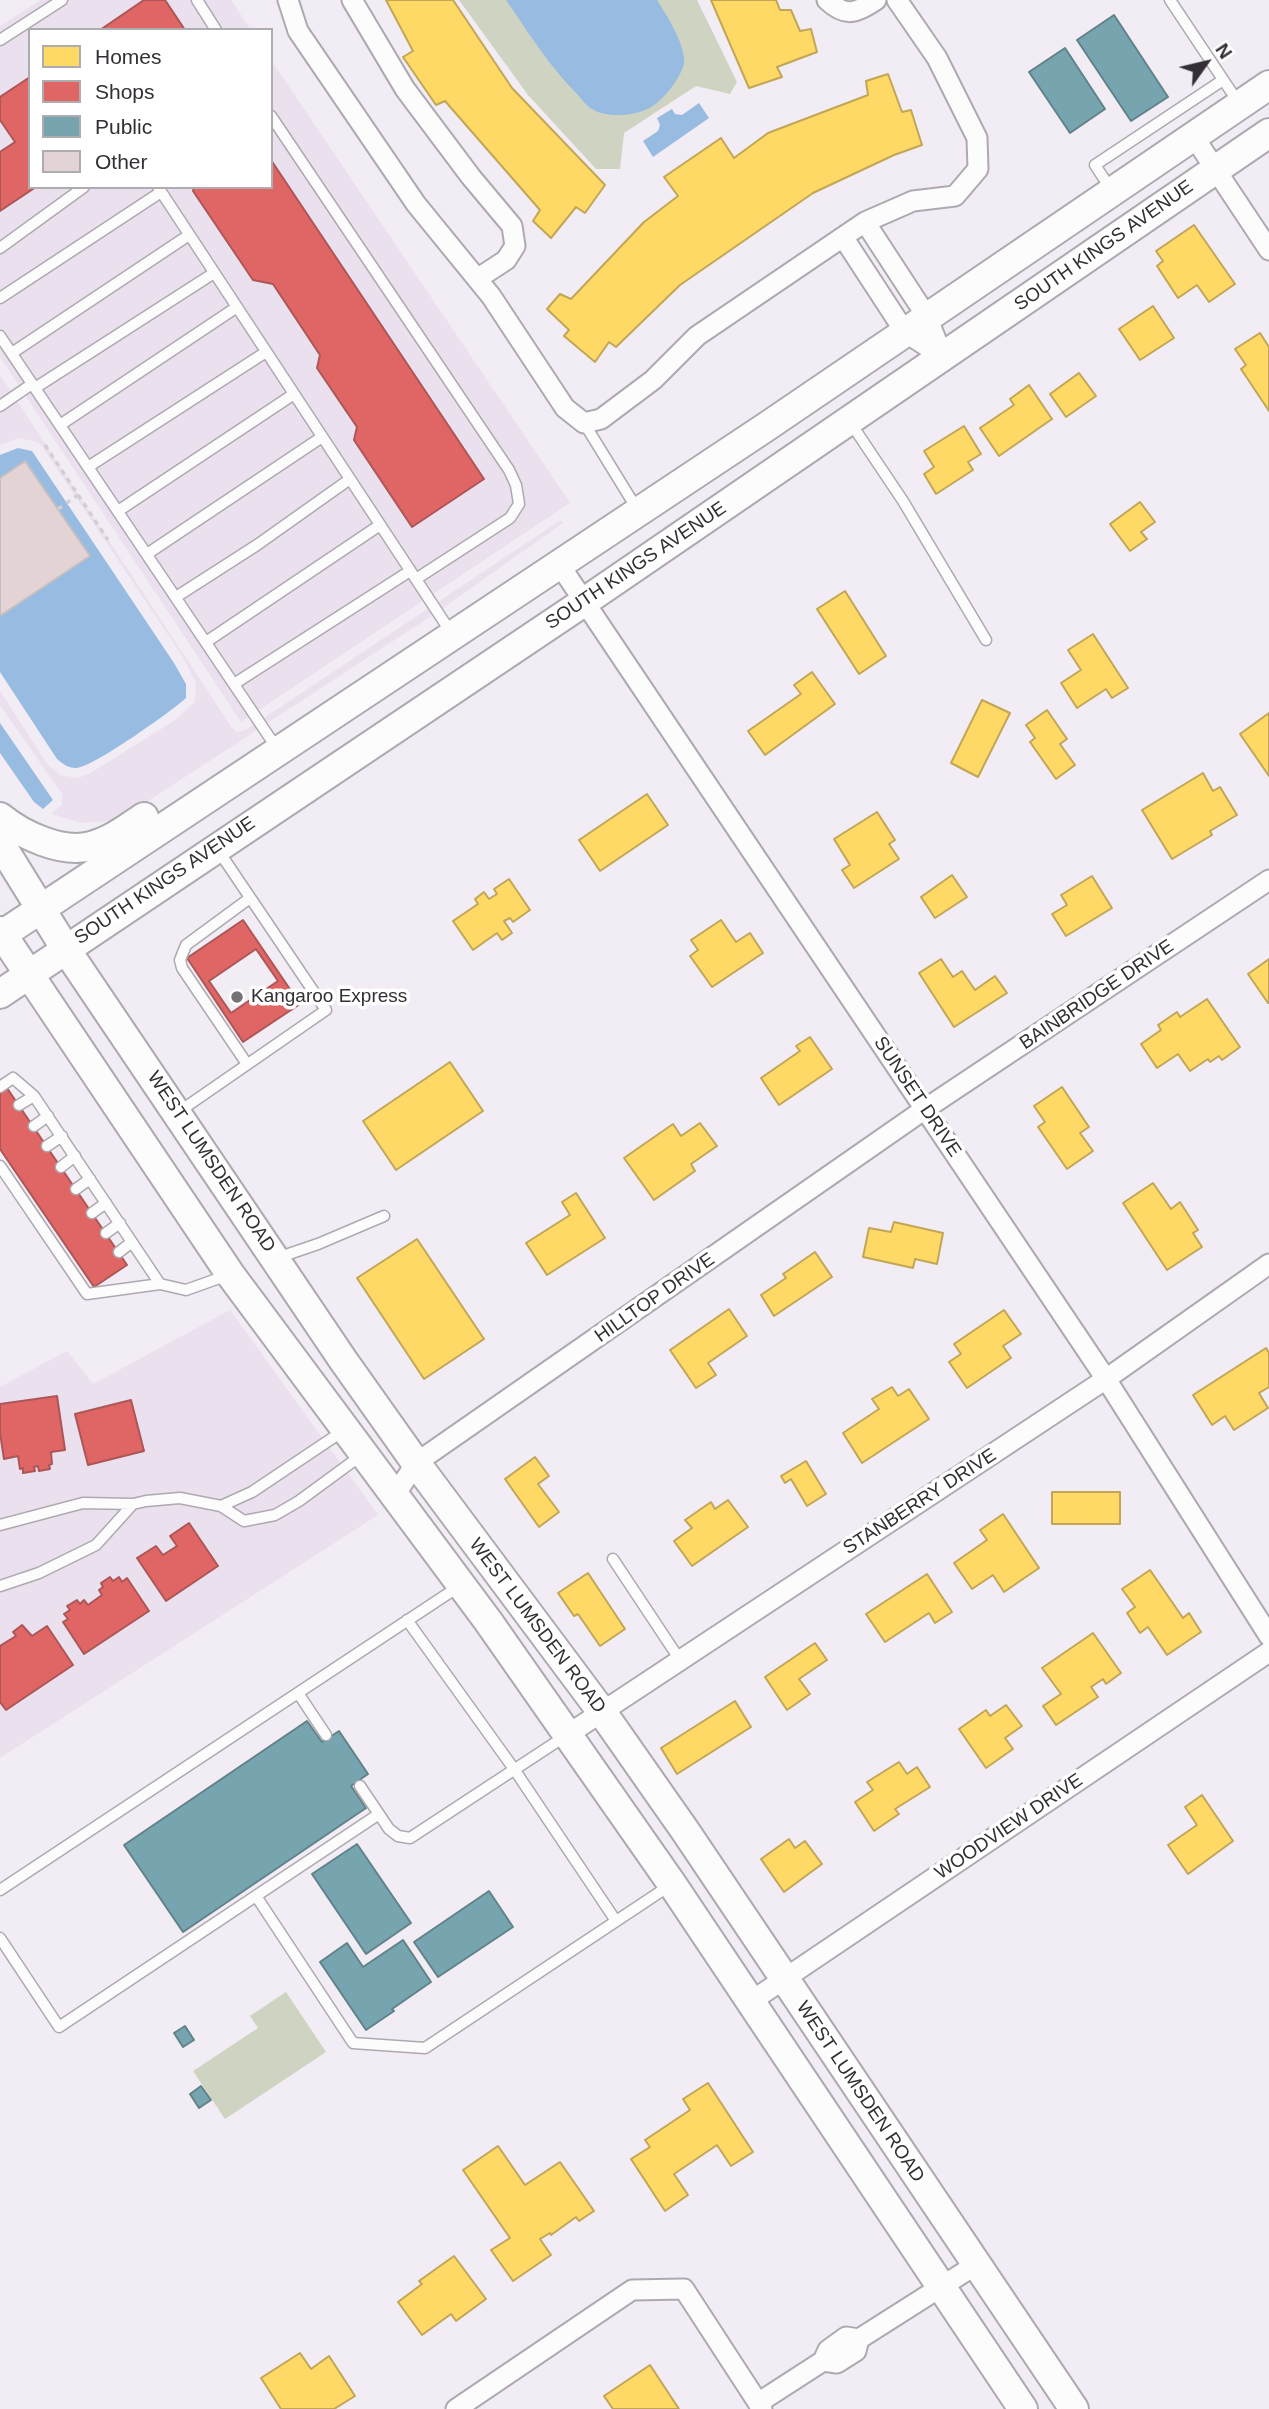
<!DOCTYPE html>
<style>
body{margin:0}
#map{position:relative;width:1269px;height:2409px;overflow:hidden;background:#f2ecf4;font-family:Arial,sans-serif}
canvas{display:block}
.legend{position:absolute;left:28px;top:28px;width:245px;height:161px;box-sizing:border-box;background:#fff;border:2px solid #adacae;margin:0;padding:9px 12px;list-style:none;font-size:21px;color:#332f34}
.legend li{display:flex;align-items:center;gap:14px;height:35px}
.legend b{width:35px;border:2px solid #adacae}
.north{position:absolute;left:1171px;top:28px;width:70px;height:70px;-webkit-text-stroke:5px #fff;paint-order:stroke;rotate:56deg;font-size:19px;font-weight:700;line-height:28px;text-align:center;color:#332f34}
.north::after{content:'';display:block;margin:auto;width:24px;height:32px;background:#332f34;clip-path:polygon(50% 0,100% 100%,50% 72%,0 100%)}
</style>
<div id="map">
<canvas width="1269" height="2409"></canvas>
<ul class="legend">
<li><b style="height:19px;background:#ffd966"></b>Homes</li>
<li><b style="height:19px;background:#e06666"></b>Shops</li>
<li><b style="height:19px;background:#76a5af"></b>Public</li>
<li><b style="height:19px;background:#e4d3d5"></b>Other</li>
</ul>
<div class="north">N</div>
</div>
<script>
const c = document.querySelector('canvas').getContext('2d');
c.lineJoin = 'round';
function paint(path, color) {
  c.fillStyle = color;
  c.fill(path, 'evenodd');
}
function stroke(path, color, width, dash) {
  c.strokeStyle = color;
  c.lineWidth = width;
  c.lineCap = dash ? 'butt' : 'round';
  c.setLineDash(dash || []);
  c.stroke(path);
}
function drawText(font, color, halo, rows, align = 'center') {
  c.font = font + ' Arial,sans-serif';
  c.lineWidth = 7;
  c.setLineDash([]);
  c.textBaseline = 'middle';
  c.strokeStyle = halo;
  c.fillStyle = color;
  for (const [text, x, y, turn = 0] of rows) {
    c.save();
    c.translate(x, y);
    c.rotate((+turn || 0) * Math.PI / 180);
    c.textAlign = isNaN(turn) ? turn : align;
    if (halo) c.strokeText(text, 0, 0);
    c.fillText(text, 0, 0);
    c.restore();
  }
}
paint(new Path2D(`
 M41,0H231L251,30H30V187H271V60L570,503L241,722L0,357V26Z
 M0,375L232,728L237,732L246,730L561,520L563,523L436,613L119,820L82,823L51,814L62,805V794L0,705V691L48,765L60,775L78,778L89,774L174,721L195,702L196,683L183,657L41,445L37,442L19,438L0,445Z
 M230,1310L378,1515L0,1758V1387L67,1351L93,1384Z`), '#ebe0ee');
paint(new Path2D(`
 M459,0H697L737,82L730,94L696,86L624,133L620,169H596L528,95Z
 M286,1992L326,2052L225,2119L193,2071L258,2028L250,2016Z`), '#cfd4c2');
paint(new Path2D(`
 M506,0H657C667,16 682,39 684,58C686,72 665,98 653,106C638,116 607,119 592,109C586,106 581,98 577,94C549,66 528,32 506,0Z
 M699,103L709,118L653,157L643,141L658,131L660,125L657,118L672,109L675,114L682,115Z
 M18,448L32,451L174,663L186,684V698C172,711 92,768 76,768C68,768 63,764 57,759L0,672V616L89,556L26,461L0,478V455Z
 M0,723L53,800L43,809L34,802L0,753Z`), '#98bce1');
const homes = new Path2D(`
 M386,0H453L512,88L605,185L585,213L576,207L551,238L533,221L540,210L445,101L436,105L403,57L413,51Z
 M711,0H776L780,10H791L800,31L811,29L817,52L777,67L782,77L749,88Z
 M888,74L902,112L911,110L922,145L894,155L813,193L680,285L616,347L609,342L595,362L564,336L569,330L547,309L560,294L571,299L644,222L678,196L664,177L721,138L734,158L768,133L868,95L866,81Z
 M1194,225L1235,284L1209,302L1197,285L1178,298L1157,266L1163,261L1156,251Z
 M1153,306L1174,338L1140,360L1119,329Z
 M1260,333L1269,347V411L1241,369L1246,365L1235,349Z
 M1079,373L1096,396L1066,417L1050,394Z
 M1029,385L1052,419L999,456L980,428L1014,405L1010,399Z
 M964,426L981,454L968,462L973,470L936,494L924,474L934,467L924,451Z
 M1140,502L1155,522L1141,532L1147,539L1130,551L1110,524Z
 M845,591L886,656L859,674L817,609Z
 M1093,634L1128,688L1112,698L1106,689L1077,708L1061,683L1081,670L1068,650Z
 M812,672L835,704L765,755L748,731L801,694L794,685Z
 M982,700L1010,713L978,777L951,763Z
 M1047,710L1067,739L1060,744L1075,765L1056,779L1030,742L1035,738L1026,725Z
 M1269,713V776L1240,734Z
 M1203,773L1213,791L1220,787L1237,815L1210,831L1212,835L1172,859L1142,810Z
 M647,794L668,825L600,871L579,840Z
 M877,812L895,840L889,844L899,859L854,888L842,870L850,865L834,839Z
 M952,875L967,897L935,918L921,897Z
 M1092,876L1112,908L1066,936L1052,914L1067,905L1061,895Z
 M509,879L530,910L513,922L510,918L504,921L512,933L502,940L497,933L473,950L453,921L478,904L475,899L484,892L489,899L497,894L494,889Z
 M721,920L736,942L750,933L763,953L712,987L690,956L698,950L691,940Z
 M941,959L953,977L962,971L975,990L995,976L1007,993L954,1027L919,973Z
 M1269,959V1003H1268L1248,974Z
 M1207,999L1240,1047L1222,1060L1219,1056L1210,1062L1208,1059L1190,1071L1178,1054L1157,1068L1141,1044L1161,1030L1158,1025L1177,1012L1180,1017Z
 M810,1037L832,1069L779,1105L761,1078L800,1051L796,1046Z
 M450,1062L483,1111L396,1170L363,1121Z
 M1062,1087L1089,1127L1080,1133L1093,1151L1067,1169L1038,1127L1045,1122L1034,1106Z
 M700,1123L717,1146L691,1164L695,1171L654,1200L624,1158L673,1124L681,1136Z
 M1153,1183L1171,1209L1180,1202L1198,1230L1193,1233L1202,1247L1167,1270L1123,1203Z
 M576,1193L605,1238L547,1275L526,1243L570,1215L562,1202Z
 M894,1222L943,1233L937,1264L915,1259L913,1268L863,1257L869,1228L891,1232Z
 M417,1239L484,1339L424,1379L357,1278Z
 M815,1252L832,1277L774,1316L761,1295L786,1278L783,1274Z
 M729,1309L747,1336L708,1363L716,1375L696,1388L670,1350Z
 M1004,1310L1021,1334L1003,1346L1011,1358L967,1388L949,1362L961,1354L954,1344Z
 M1266,1348L1269,1353V1387L1259,1393L1268,1408L1234,1430L1225,1416L1212,1425L1193,1395Z
 M892,1387L898,1396L909,1389L929,1419L862,1463L843,1433L879,1409L872,1399Z
 M535,1457L549,1476L538,1484L559,1512L539,1527L505,1479Z
 M806,1461L826,1494L807,1506L791,1479L785,1483L781,1476Z
 M1052,1492H1120V1524H1052Z
 M728,1500L748,1527L692,1566L674,1541L692,1528L685,1520L711,1502L715,1509Z
 M1003,1514L1039,1568L1004,1592L993,1575L972,1589L954,1563L987,1540L980,1530Z
 M1150,1570L1183,1618L1189,1613L1201,1632L1167,1655L1148,1627L1140,1633L1127,1613L1135,1607L1122,1589Z
 M588,1573L625,1629L600,1646L578,1614L574,1616L558,1593Z
 M927,1574L952,1612L935,1623L929,1613L885,1642L866,1614Z
 M1093,1633L1121,1673L1106,1684L1103,1679L1091,1687L1098,1697L1056,1725L1043,1706L1061,1694L1042,1668Z
 M815,1643L827,1660L799,1679L810,1694L787,1710L765,1677Z
 M735,1701L751,1727L677,1774L661,1748Z
 M1006,1705L1022,1726L1005,1738L1013,1749L986,1768L959,1729L986,1710L990,1716Z
 M899,1762L907,1774L917,1767L930,1787L895,1809L899,1814L874,1831L855,1802L873,1790L867,1782Z
 M1202,1795L1233,1841L1188,1874L1168,1845L1197,1825L1185,1807Z
 M789,1839L795,1848L805,1841L822,1864L784,1892L761,1859Z
 M708,2083L753,2152L731,2166L717,2145L674,2174L688,2195L665,2211L631,2159L650,2147L645,2140L690,2110L683,2099Z
 M498,2146L525,2185L560,2162L594,2211L579,2221L576,2217L551,2235L550,2233L540,2239L551,2255L513,2281L491,2250L510,2238L463,2170Z
 M454,2256L486,2299L456,2321L451,2314L422,2335L398,2302L422,2284L419,2281Z
 M300,2353L311,2369L329,2356L355,2396L334,2409H281L261,2378Z
 M650,2365L679,2409H613L604,2396Z`);
paint(homes, '#ffd966');
stroke(homes, '#c2a657', 2);
const shops = new Path2D(`
 M144,0H165L185,30H100Z
 M30,77V187H36L0,211V152L15,142L0,120V97Z
 M271,160L484,479L412,527L354,440L357,427L317,368L320,355L273,284L253,280L193,191L194,187H271Z
 M243,920L300,1004L243,1042L187,958Z
 M256,949L278,981L231,1013L209,981Z
 M7,1088L127,1265L94,1287L0,1149V1093Z
 M57,1396L65,1450L51,1452L52,1464L49,1465L50,1469L39,1471L38,1466L34,1467L35,1471L23,1473V1468L20,1469L18,1456L4,1459L0,1433V1404Z
 M131,1400L144,1451L88,1465L75,1414Z
 M189,1523L218,1566L166,1601L137,1558L156,1546L163,1555L177,1546L170,1536Z
 M110,1577L113,1581L119,1577L122,1582L127,1578L149,1611L84,1654L63,1622L68,1619L64,1614L70,1610L67,1606L77,1600L80,1604L84,1600L88,1605L102,1595L99,1590L103,1587L101,1583Z
 M22,1625L32,1636L47,1626L73,1665L6,1710L0,1702V1646L16,1636L13,1632Z`);
paint(shops, '#e06666');
stroke(shops, '#ac5657', 2);
const public = new Path2D(`
 M1114,15L1168,97L1131,121L1077,40Z
 M1065,48L1105,109L1070,133L1029,72Z
 M307,1721L322,1742L339,1731L368,1774L351,1786L366,1808L183,1932L124,1845Z
 M357,1844L411,1923L366,1954L312,1874Z
 M489,1891L513,1927L438,1977L414,1942Z
 M403,1940L431,1982L392,2009L394,2011L366,2030L320,1962L347,1943L363,1967Z
 M185,2026L194,2040L183,2047L174,2033Z
 M201,2086L211,2100L199,2108L190,2094Z`);
paint(public, '#76a5af');
stroke(public, '#62828a', 2);
const building = new Path2D(`
 M25,461L90,556L0,616V478Z`);
paint(building, '#e4d3d5');
stroke(building, '#c4bec1', 2);
const service = new Path2D(`
 M197,0L216,30
 M1170,0L1238,102
 M0,40L62,0
 M271,116L509,470L516,485L519,504L510,518L416,579
 M158,187L452,634
 M1112,191L1095,165L1223,80
 M0,248L84,187
 M0,298L161,192
 M0,336L278,750
 M12,353L189,235
 M35,388L214,273
 M0,406L32,384
 M850,422L903,501L986,640
 M584,423L637,509
 M60,425L237,307
 M88,467L266,352
 M118,511L294,394
 M147,554L322,437
 M176,597L257,545L350,479
 M206,642L380,525
 M234,684L410,571
 M247,1064L182,968L180,960L186,945L250,898
 M0,1087L13,1078L34,1096L160,1284
 M19,1105L34,1096
 M177,1113L326,1010L218,850
 M34,1126L48,1116
 M47,1146L62,1136
 M0,1166L87,1294L160,1284L186,1290L228,1275
 M61,1167L75,1156
 M76,1189L90,1179
 M92,1213L106,1203
 M106,1233L120,1223
 M119,1252L132,1242
 M277,1258L318,1244L384,1216
 M221,1506L252,1492L343,1431
 M0,1525L83,1503L133,1504
 M613,1559L680,1660
 M0,1586L39,1573L96,1545L133,1504L146,1501L180,1498L221,1506L244,1521L275,1515L299,1501L363,1454
 M407,1620L514,1769L616,1921
 M298,1693L326,1735
 M360,1786L389,1829L398,1836L410,1838L567,1735
 M0,1890L458,1587
 M256,1896L353,2043L425,2048L669,1886
 M0,1938L59,2027L379,1814`);
const minor = new Path2D(`
 M288,0L298,31L416,204L491,296L565,408L584,423L601,419L653,380L697,336L865,222L913,201L955,196L978,169L977,138L937,58L897,0
 M352,0L405,89L471,177L512,226L515,246L506,260L477,279
 M827,0C846,18 857,13 876,0
 M1194,137L1269,250
 M865,222L927,317L943,357
 M843,237L905,332L943,357
 M559,564L1106,1379L1269,1636
 M395,1495L416,1463L925,1109L1269,880
 M567,1735L1106,1379L1269,1264
 M750,2002L1269,1652
 M823,2361L837,2363L856,2351L859,2339
 M758,2403L823,2361L828,2350L846,2337L859,2339L977,2264
 M456,2409L632,2290L684,2289L762,2409`);
const secondary = new Path2D(`
 M0,817C22,835 62,854 91,846C111,841 127,828 144,817
 M0,843L65,948L343,1360L416,1463L602,1712L686,1832L1074,2409
 M0,931L230,1274L488,1621L672,1884L1023,2409
 M0,936L766,427L1269,85
 M0,994L584,602L1269,133`);
stroke(service, '#aea9b0', 13);
stroke(minor, '#aea9b0', 23);
stroke(secondary, '#aea9b0', 32);
stroke(new Path2D(`
 M45,445L108,540
 M58,509L78,495`), '#d1cfd1', 3.5, [5, 5]);
stroke(service, '#fdfcfd', 10);
stroke(minor, '#fdfcfd', 19);
stroke(secondary, '#fdfcfd', 28);
for (const [x, y, r, color] of [
 [237,997,7,"#767177"]
]) {
  const dot = new Path2D();
  dot.arc(x, y, r, 0, 2 * Math.PI);
  c.fillStyle = color;
  c.fill(dot);
  stroke(dot, '#fff', 2.5);
}
drawText('19px', '#332f34', '#fff', [
 ["SOUTH KINGS AVENUE",1104,246,-35],
 ["SOUTH KINGS AVENUE",636,566,-34],
 ["SOUTH KINGS AVENUE",165,881,-34],
 ["BAINBRIDGE DRIVE",1097,995,-34],
 ["SUNSET DRIVE",917,1097,56],
 ["WEST LUMSDEN ROAD",211,1162,56],
 ["HILLTOP DRIVE",655,1298,-35],
 ["STANBERRY DRIVE",920,1502,-33],
 ["WEST LUMSDEN ROAD",537,1626,53],
 ["WOODVIEW DRIVE",1009,1827,-34],
 ["WEST LUMSDEN ROAD",860,2092,56]
]);
drawText('19px', '#332f34', '#fff', [
 ["Kangaroo Express",251,997]
], 'left');
</script>
